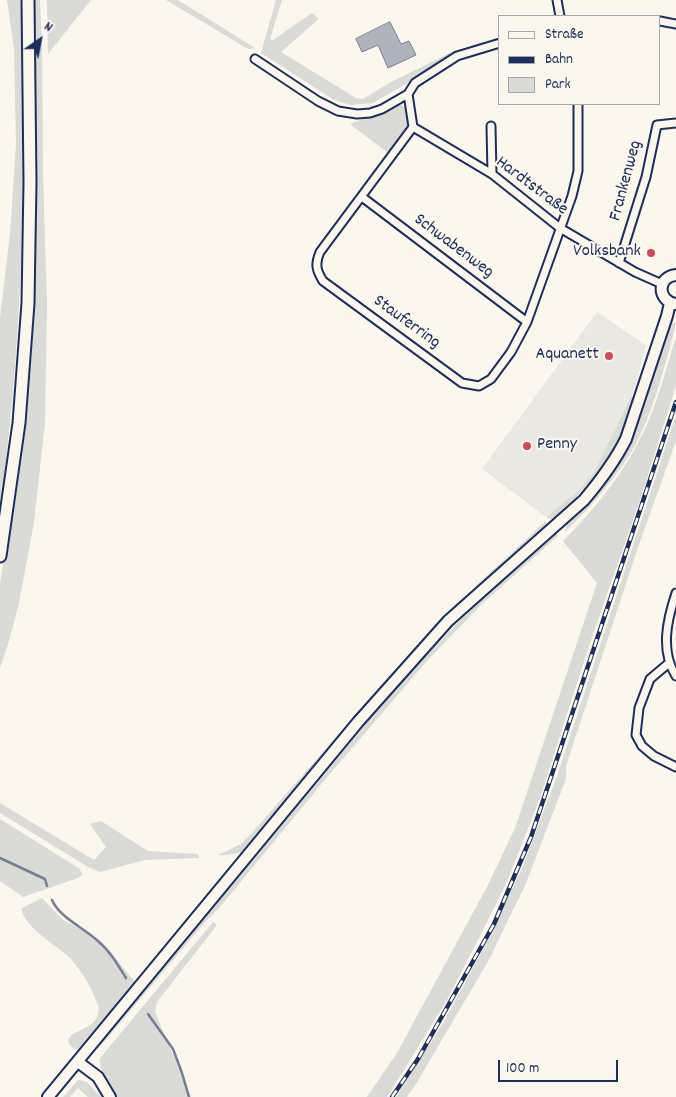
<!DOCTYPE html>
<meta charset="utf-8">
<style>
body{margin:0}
#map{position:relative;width:676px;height:1097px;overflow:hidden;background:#fbf7ec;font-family:Dekko,sans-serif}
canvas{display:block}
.legend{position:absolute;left:498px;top:15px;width:162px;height:90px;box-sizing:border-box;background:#fbf7ec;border:1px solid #a1a7b3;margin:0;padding:6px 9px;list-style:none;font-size:15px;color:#1b2f5e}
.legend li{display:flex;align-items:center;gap:10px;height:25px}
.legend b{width:25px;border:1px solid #a1a7b3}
.north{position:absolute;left:15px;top:15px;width:50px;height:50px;-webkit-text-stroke:4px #fbf7ec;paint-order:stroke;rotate:33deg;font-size:14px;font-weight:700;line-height:20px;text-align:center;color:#1b2f5e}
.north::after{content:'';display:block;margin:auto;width:18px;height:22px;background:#1b2f5e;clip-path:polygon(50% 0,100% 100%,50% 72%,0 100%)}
.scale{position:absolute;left:498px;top:1060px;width:120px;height:22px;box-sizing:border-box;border:2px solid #1b2f5e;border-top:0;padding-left:6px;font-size:15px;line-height:18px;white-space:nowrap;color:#1b2f5e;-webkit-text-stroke:4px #fbf7ec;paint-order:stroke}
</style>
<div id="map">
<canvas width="676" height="1097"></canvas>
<ul class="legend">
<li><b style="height:6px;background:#fbf7ec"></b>Straße</li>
<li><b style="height:6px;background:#1b2f5e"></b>Bahn</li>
<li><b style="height:14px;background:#dadad7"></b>Park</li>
</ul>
<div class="north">N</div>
<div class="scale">100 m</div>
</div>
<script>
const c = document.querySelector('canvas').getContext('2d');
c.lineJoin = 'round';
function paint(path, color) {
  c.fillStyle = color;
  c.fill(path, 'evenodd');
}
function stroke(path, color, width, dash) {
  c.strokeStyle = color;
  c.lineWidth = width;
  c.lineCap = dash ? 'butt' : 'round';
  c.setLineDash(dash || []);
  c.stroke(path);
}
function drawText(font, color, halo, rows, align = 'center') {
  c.font = font + ' Dekko,sans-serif';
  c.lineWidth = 4;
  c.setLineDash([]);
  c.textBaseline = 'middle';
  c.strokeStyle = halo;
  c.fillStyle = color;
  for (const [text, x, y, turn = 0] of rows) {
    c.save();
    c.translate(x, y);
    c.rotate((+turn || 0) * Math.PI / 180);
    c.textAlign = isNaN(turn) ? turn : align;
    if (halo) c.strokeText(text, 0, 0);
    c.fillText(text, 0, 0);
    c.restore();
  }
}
paint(new Path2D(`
 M597,312L646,345L634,391L593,474L575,494L546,517L482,469Z`), '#eae8e2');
paint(new Path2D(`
 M7,0H20L21,14C21,87 25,161 22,234C19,324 13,415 0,505V319L10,233L16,143L14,49Z
 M33,0H40L42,44L43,176L47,303L45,423L34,522L19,603L9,641L0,668V584L13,502L34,244L36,126Z
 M47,0H91L48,54Z
 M166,0H178L255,48L248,49Z
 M276,0H282L270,39L273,40L312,13L319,19L281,52L356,98L363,99L389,83L450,53L453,57L373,103L351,105L334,100L261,53Z
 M400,104L407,109L410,122L388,153L350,124Z
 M672,323H676C666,363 653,414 633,449C616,478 589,509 565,532L568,519L629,442L645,405Z
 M676,338V386L641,497L589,646L539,801L506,884L483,930L447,1000L391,1091L387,1097H367L397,1053L488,885L515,828L597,583L563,541C603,501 636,458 655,404C663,383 668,360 676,338Z
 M632,395C632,438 584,492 553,520L546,517L575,494L593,474Z
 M676,415V441L636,553L566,766V779L524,888L509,918L490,958L416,1084L407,1097H396L443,1023L486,944L523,866L557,776Z
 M545,522L550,526L395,674L389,678L441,618Z
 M557,529L558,536L482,604L426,662L323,782L220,907L206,921L98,1049L101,1043L141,995L390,695L459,621Z
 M384,682V690L246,851L228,855H218L241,844L252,833Z
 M0,803L94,860L106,847L90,824L101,821L148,851L198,854L199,858L145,860L100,872L88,867L0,813Z
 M0,819L80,869L82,875L78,878L23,897L0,881Z
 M42,898L63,920L89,934L112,954L135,982L79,1049C73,1050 69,1046 68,1040C74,1028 91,1031 97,1017C101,1009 97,1003 94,996C89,982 79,968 69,957C57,946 21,925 22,908Z
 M213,922L217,925L157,1002L155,1012L191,1097H115C110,1082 99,1073 100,1058Z
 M78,1080L87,1082L101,1097H88L78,1088L70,1097H63Z`), '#dadad7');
const water = new Path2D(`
 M390,22L401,44L409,41L416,55L388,68L378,45L362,52L356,39Z`);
paint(water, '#afb3bb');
stroke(water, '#747e96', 1);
stroke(new Path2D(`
 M0,858L45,879L47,886
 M52,900C60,918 84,928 98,941C110,951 118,965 126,978
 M148,1014L173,1049L182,1073L189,1097`), '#747e96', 2.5);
const street = new Path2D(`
 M557,0L560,16
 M660,21L676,24
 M255,59L318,101L338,111L357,114L370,113L382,109L408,94L415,83L457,56L500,43
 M408,94L413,127L492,174L560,228L635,272L662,284
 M491,126L492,174
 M413,127L320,252C315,264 316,270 323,281L462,383L479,386L491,379L511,352L527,322L572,196L578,171V104
 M362,197L527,322
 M619,263L646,177L657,125L676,123
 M676,593C667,620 660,651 676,676
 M669,663L650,679L639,708L636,735L642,746L654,756L676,767`);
const secondary = new Path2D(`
 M675,304C657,300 657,277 676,275
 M78,1062L98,1077L110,1097
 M48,1097L358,722L448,621L584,500C600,481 615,461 626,439L667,316L670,303`);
const primary = new Path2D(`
 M0,556L19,423L28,303L30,182L28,0`);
stroke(street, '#1b2f5e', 11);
stroke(secondary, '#1b2f5e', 14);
stroke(primary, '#1b2f5e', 15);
stroke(street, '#fbf7ec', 7);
stroke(secondary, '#fbf7ec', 10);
stroke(primary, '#fbf7ec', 11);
const rail = new Path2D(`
 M392,1097L418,1059L494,924L531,837L676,402`);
stroke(rail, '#1b2f5e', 4.5);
stroke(rail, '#fbf7ec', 2.5, [8]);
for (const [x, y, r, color] of [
 [651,253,5,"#d1495b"],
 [609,356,5,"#d1495b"],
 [527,446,5,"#d1495b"]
]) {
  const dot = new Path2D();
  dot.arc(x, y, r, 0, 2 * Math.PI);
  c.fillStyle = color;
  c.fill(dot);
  stroke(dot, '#fbf7ec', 2);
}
drawText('18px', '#1b2f5e', '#fbf7ec', [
 ["Frankenweg",627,181,-75],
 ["Hardtstraße",531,187,37],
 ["Schwabenweg",453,247,37],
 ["Stauferring",406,323,36]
]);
drawText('18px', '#1b2f5e', '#fbf7ec', [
 ["Volksbank",641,253],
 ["Aquanett",599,356],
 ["Penny",537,446,"left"]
], 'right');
</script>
